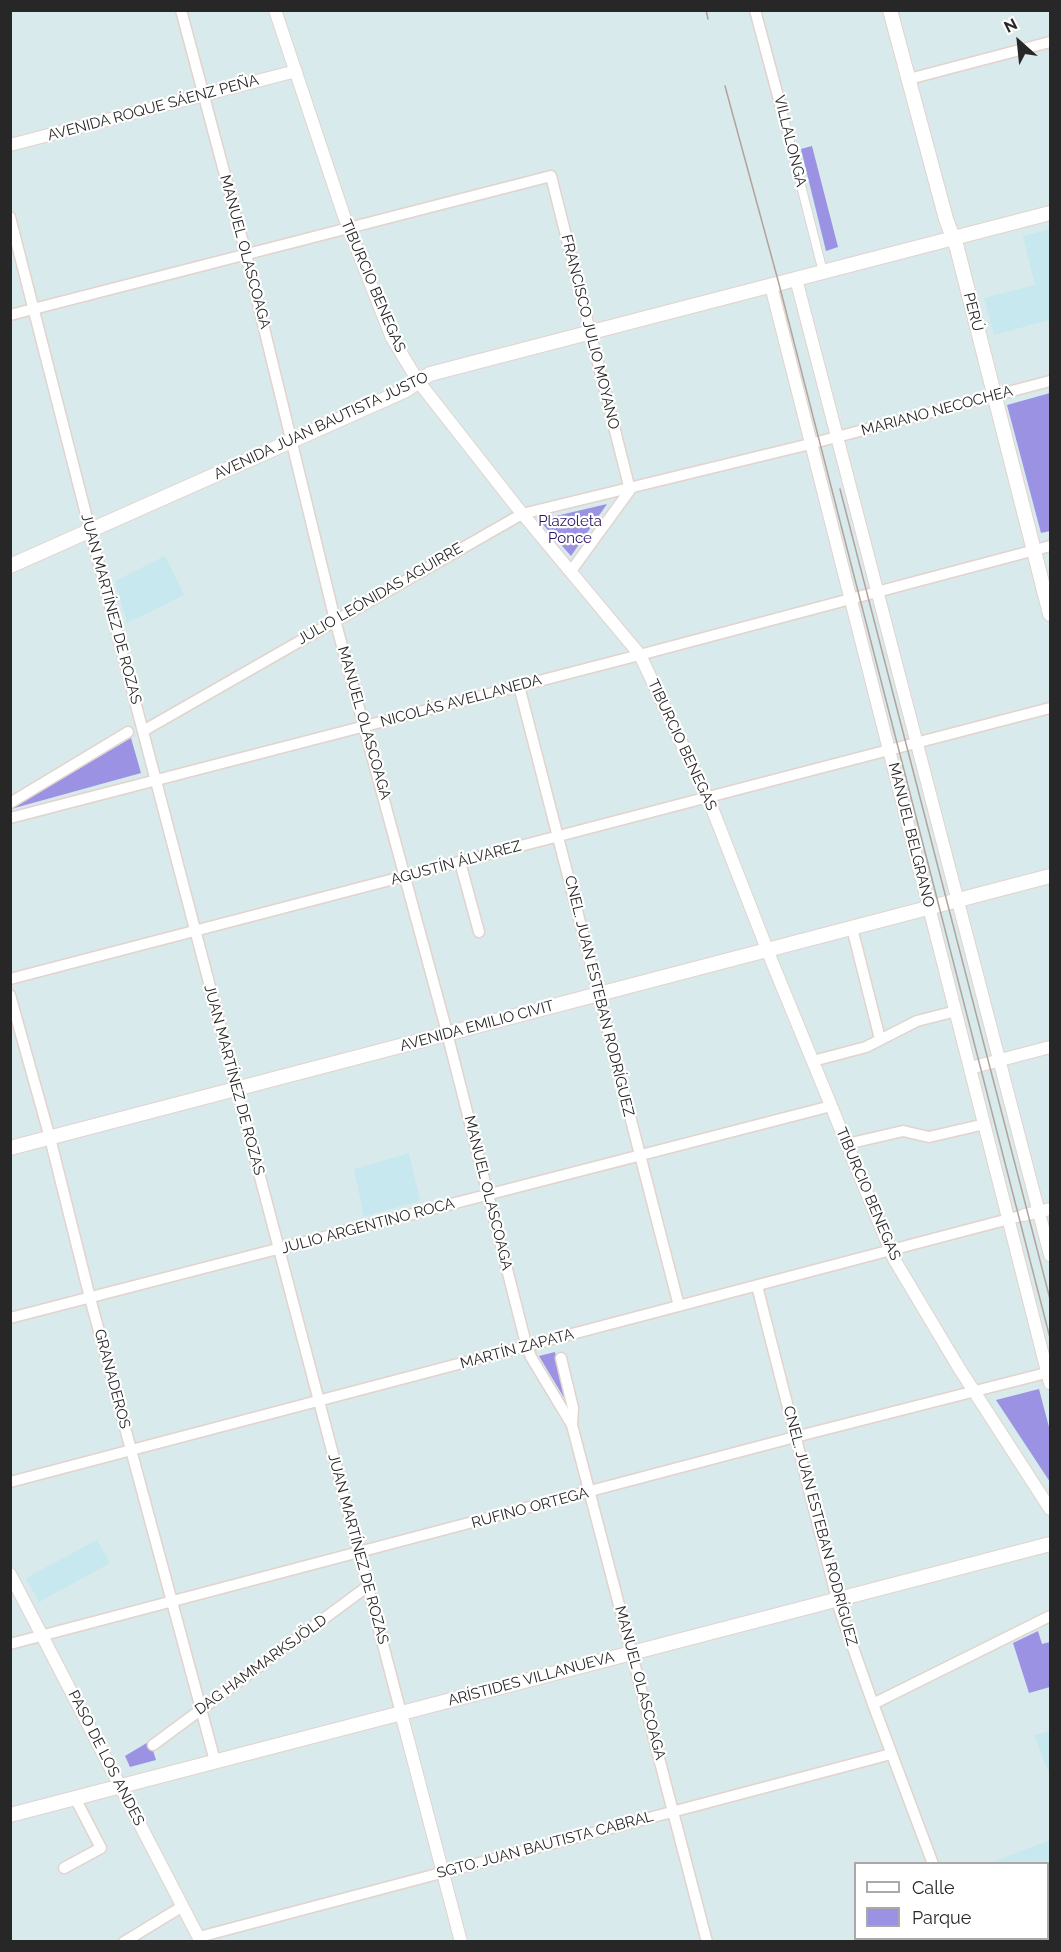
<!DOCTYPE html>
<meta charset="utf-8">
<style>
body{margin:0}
#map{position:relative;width:1061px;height:1952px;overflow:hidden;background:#d8eaeb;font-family:Raleway,sans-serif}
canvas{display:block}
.frame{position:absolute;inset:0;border:12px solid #272727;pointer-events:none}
.legend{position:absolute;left:854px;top:1862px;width:195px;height:78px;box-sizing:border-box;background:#fff;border:2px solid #a9a9a9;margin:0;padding:8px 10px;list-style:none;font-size:18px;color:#272727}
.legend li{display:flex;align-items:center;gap:12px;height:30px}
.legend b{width:30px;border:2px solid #a9a9a9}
.north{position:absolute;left:989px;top:12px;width:60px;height:60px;-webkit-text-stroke:4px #fff;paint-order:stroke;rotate:333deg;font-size:16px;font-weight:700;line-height:24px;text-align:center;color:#272727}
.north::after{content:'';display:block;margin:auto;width:21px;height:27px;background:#272727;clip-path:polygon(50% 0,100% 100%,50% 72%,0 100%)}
</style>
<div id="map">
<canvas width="1061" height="1952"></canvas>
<div class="frame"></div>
<ul class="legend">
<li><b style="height:8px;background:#fff"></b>Calle</li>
<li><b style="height:16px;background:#9c92e4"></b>Parque</li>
</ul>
<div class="north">N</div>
</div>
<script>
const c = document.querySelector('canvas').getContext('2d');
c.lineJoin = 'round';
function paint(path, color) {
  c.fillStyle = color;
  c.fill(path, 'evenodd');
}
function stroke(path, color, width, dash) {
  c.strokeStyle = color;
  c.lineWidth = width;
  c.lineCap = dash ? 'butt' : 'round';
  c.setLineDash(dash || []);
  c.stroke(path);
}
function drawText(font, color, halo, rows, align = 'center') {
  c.font = font + ' Raleway,sans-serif';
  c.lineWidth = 4.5;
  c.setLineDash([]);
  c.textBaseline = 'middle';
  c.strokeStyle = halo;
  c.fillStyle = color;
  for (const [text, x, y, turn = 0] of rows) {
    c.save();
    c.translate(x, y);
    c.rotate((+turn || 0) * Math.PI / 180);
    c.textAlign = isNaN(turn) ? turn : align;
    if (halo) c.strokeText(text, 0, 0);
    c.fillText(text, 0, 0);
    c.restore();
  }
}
paint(new Path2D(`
 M1050,229V328L1048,320L994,335L984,298L1035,285L1023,236Z
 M165,556L184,595L127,623L115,581Z
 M409,1153L420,1201L364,1216L354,1169Z
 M97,1540L110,1563L39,1602L26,1578Z
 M1050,1731V1776L1034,1735Z
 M1050,1840V1906L1048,1908V1864L990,1863Z`), '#c6e8ee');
paint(new Path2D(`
 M812,146L838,247L826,251L801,149Z
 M1050,393V531L1041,533L1007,405Z
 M607,504L571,556L539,520Z
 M131,738L141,773L11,809Z
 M555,1352L566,1401L539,1356Z
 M1039,1389L1050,1431V1482L996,1400Z
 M1038,1631L1042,1644L1050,1642V1687L1029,1693L1013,1643Z
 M150,1741L156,1760L130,1767L125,1756Z`), '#9c92e4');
const pedestrian = new Path2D(`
 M782,111L823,272`);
const minor = new Path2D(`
 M181,10L246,254L335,620L444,1021L525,1340L531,1357L572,1425L707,1942
 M755,10L782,111
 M909,79L1050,42
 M10,217L90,530L401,1713
 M10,315L551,176L630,490L571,571
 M519,686L679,1306
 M143,731L522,514L810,444L1050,381
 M10,803L128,732
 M10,818L647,653L1050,546
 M460,862L479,932
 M852,928L880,1039
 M10,979L1050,708
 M10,995L50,1138L90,1298L215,1761
 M813,1061L866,1047L917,1021L956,1011
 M847,1144L903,1131L929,1137L985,1124
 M757,1286L840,1611L873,1704L933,1864
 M10,1318L831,1106
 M561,1358L573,1408L572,1425
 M10,1482L1024,1215
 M10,1644L795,1437L1050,1372
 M873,1704L1050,1616
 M153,1745L368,1586
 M64,1868L101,1848L75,1798
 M199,1937L891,1754
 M960,1938L961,1942
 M124,1942L183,1906
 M892,1942L897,1938`);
const tertiary = new Path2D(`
 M275,10L344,216L392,338L418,381L516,506L640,655L712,808L772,962L894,1259L959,1368L1050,1509
 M10,145L296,71
 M796,279L1050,1255
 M771,286L1050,1383
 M970,1068L1050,1047
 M1024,1215L1050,1209
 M10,1574L201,1942
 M401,1713L461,1942`);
const secondary = new Path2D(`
 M890,10L946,219L957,248L1050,614
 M10,566L406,390L430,374L1050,213
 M10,1148L1050,876
 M10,1815L1050,1544`);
stroke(pedestrian, '#e2d3cd', 10);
stroke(minor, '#e2d3cd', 13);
stroke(tertiary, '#e2d3cd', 14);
stroke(secondary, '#e2d3cd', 16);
stroke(pedestrian, '#fff', 8);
stroke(minor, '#fff', 10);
stroke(tertiary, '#fff', 12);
stroke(secondary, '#fff', 14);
stroke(new Path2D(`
 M706,10L708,19
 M725,86L779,284L1050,1338
 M840,489L1050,1299`), '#b3a39b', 1.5);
drawText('15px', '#272727', '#fff', [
 ["AVENIDA ROQUE SÁENZ PEÑA",153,108,-15],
 ["VILLALONGA",790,141,76],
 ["MANUEL OLASCOAGA",245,252,75],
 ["TIBURCIO BENEGAS",373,286,67],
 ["PERÚ",973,312,76],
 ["FRANCISCO JULIO MOYANO",590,332,76],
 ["MARIANO NECOCHEA",937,411,-15],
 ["AVENIDA JUAN BAUTISTA JUSTO",321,426,-25],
 ["JULIO LEÓNIDAS AGUIRRE",380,594,-30],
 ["JUAN MARTÍNEZ DE ROZAS",111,609,75],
 ["NICOLÁS AVELLANEDA",461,701,-15],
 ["MANUEL OLASCOAGA",364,723,74],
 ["TIBURCIO BENEGAS",682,745,65],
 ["MANUEL BELGRANO",911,835,76],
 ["AGUSTÍN ÁLVAREZ",456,863,-15],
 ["CNEL. JUAN ESTEBAN RODRÍGUEZ",599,996,76],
 ["AVENIDA EMILIO CIVIT",477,1026,-15],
 ["JUAN MARTÍNEZ DE ROZAS",234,1080,75],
 ["MANUEL OLASCOAGA",488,1193,76],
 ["TIBURCIO BENEGAS",868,1194,67],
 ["JULIO ARGENTINO ROCA",368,1226,-15],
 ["MARTÍN ZAPATA",517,1349,-15],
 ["GRANADEROS",112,1379,75],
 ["RUFINO ORTEGA",530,1508,-15],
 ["CNEL. JUAN ESTEBAN RODRÍGUEZ",820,1526,75],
 ["JUAN MARTÍNEZ DE ROZAS",358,1549,75],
 ["DAG HAMMARKSJÖLD",261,1665,-36],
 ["ARÍSTIDES VILLANUEVA",531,1679,-15],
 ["MANUEL OLASCOAGA",640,1683,75],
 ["PASO DE LOS ANDES",106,1758,63],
 ["SGTO. JUAN BAUTISTA CABRAL",545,1845,-15]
]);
drawText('15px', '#2b1765', '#fff', [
 ["Plazoleta",570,521],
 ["Ponce",570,538]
]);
</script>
